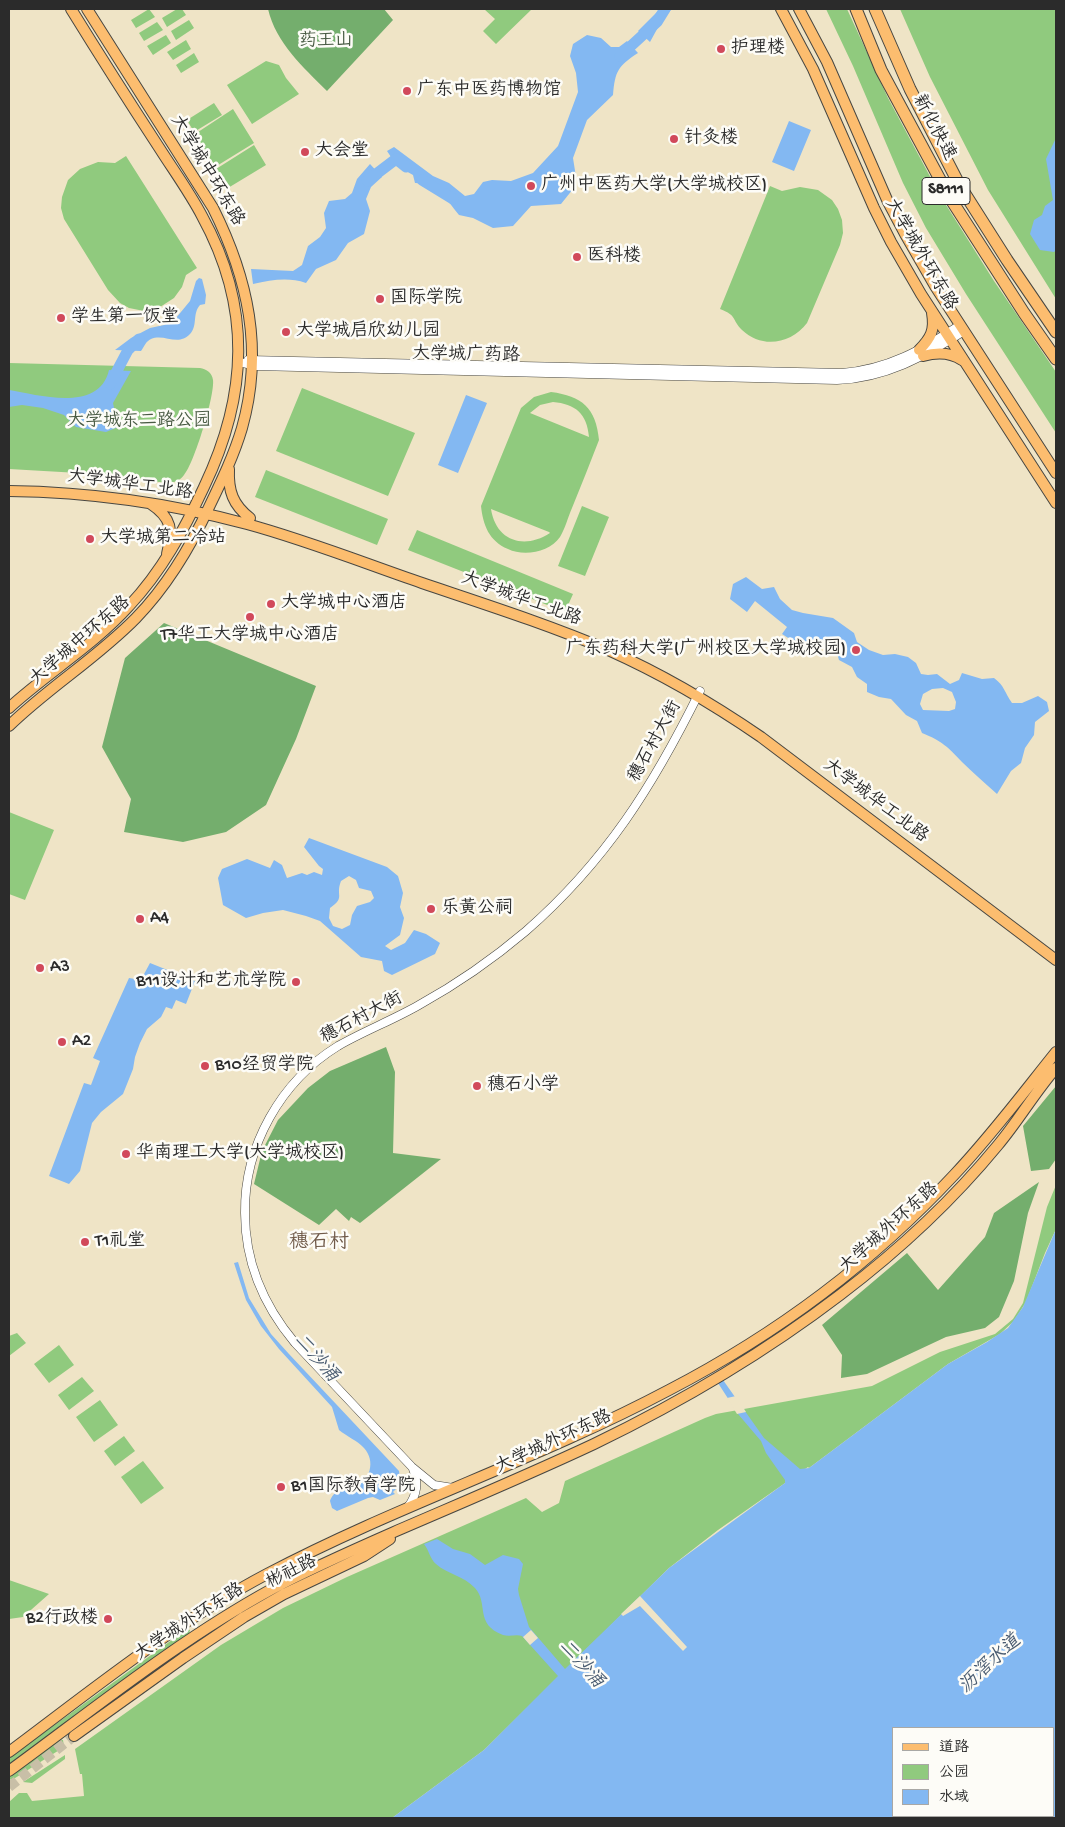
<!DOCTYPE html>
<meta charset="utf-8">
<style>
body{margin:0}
#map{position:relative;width:1065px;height:1827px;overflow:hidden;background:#efe4c6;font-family:"Gochi Hand","LXGW WenKai TC",sans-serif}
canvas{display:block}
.frame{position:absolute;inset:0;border:10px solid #2b2b2b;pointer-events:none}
.legend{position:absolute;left:892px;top:1727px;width:162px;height:90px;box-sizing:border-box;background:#fdfcf7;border:1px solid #a9a8a5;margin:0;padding:6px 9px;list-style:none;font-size:15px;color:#2b2b2b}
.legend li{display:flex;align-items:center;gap:10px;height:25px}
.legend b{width:25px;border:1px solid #a9a8a5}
</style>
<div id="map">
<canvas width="1065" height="1827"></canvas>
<div class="frame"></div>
<ul class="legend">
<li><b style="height:6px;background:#fcbd6f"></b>道路</li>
<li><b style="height:14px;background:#90ca7e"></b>公园</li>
<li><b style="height:14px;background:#83b8f2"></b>水域</li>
</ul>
</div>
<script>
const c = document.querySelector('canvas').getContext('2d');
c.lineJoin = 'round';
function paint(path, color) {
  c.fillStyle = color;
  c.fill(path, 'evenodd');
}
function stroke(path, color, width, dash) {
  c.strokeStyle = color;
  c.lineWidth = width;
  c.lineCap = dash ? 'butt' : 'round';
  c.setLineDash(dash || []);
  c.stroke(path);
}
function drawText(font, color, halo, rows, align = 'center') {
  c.font = font + ' "Gochi Hand","LXGW WenKai TC",sans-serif';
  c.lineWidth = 5;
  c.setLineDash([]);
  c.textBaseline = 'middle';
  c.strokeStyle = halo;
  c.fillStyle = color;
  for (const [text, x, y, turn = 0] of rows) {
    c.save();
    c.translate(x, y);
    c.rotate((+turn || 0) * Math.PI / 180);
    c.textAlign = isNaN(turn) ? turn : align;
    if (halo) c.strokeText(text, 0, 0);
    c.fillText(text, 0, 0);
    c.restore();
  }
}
paint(new Path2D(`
 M149,9L155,17L136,28L131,20Z
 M177,9H182L186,15L167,27L162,18Z
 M484,9H532L496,44L483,31L495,19Z
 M826,9H847L888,98L941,197L994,281L1056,372V433L966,294L926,228L903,183L853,66Z
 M900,9H1056V299L988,190L930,77Z
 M189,20L194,28L176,40L171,31Z
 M157,22L163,30L144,41L139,33Z
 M166,35L171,43L153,55L147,46Z
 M186,40L191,49L173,60L167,52Z
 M194,53L199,62L181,73L176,65Z
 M266,61L279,65L286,78L299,94L252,124L227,85Z
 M214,103L222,115L194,132L187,120Z
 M233,109L254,143L215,167L195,134Z
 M254,145L266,165L228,188L216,169Z
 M126,156L197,268L186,275L182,287L174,298L157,309L144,311L129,308L120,303L108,290L64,219L61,208L62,197L68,180L80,169L98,162L115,163Z
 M770,186L782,191L800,187L818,190L832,200L838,209L842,220L843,233L840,245L807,323C791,344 762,349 742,330C731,319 738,316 720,309Z
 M9,363L200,368C206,369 212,372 213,380C215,395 194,464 184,475C180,481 173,483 167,483L96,474L9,469Z
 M302,388L415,433L388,496L276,451Z
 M551,392C582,396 596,408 599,440C590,463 581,486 572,508C568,517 565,529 560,537C550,552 524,557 508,549C489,541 483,525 481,506L521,408L534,397ZM553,402C575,404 587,413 589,437L530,413L540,405ZM491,509L549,532L550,533C524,550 496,541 491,509Z
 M266,470L388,519L377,545L255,497Z
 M582,506L609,517L585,576L558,566Z
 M417,530L573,594L565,612L408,550Z
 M9,812L54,830L25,900L9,894Z
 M1056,1185V1229L1045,1253L1026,1302L1014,1321L1000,1334L948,1364L809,1468L808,1467L718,1530L669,1568L484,1750L392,1818H9V1802L19,1793H27L32,1801L84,1796L82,1774H80L75,1749L221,1645L283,1608L347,1577L526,1498L542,1512L559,1503L565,1481L705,1418L716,1414L872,1386L940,1352L995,1334L1013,1319L1023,1303L1047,1207Z
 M17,1333L26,1343L9,1356V1336Z
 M59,1345L74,1365L49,1383L34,1364Z
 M82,1377L94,1391L69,1410L58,1395Z
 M100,1400L118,1425L94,1442L76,1417Z
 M124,1436L135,1451L115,1466L104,1451Z
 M143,1461L164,1488L141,1504L121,1477Z
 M9,1580L49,1594L23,1617L9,1619Z
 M187,1629L190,1630L189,1634L9,1765V1758Z
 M60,1739L63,1740L64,1747L12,1780L9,1779V1777Z
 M65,1755V1759L32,1783L23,1782Z`), '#90ca7e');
paint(new Path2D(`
 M268,9H384L393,20L327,91C303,67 276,43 268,9Z
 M164,623L316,686L296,739L266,805L226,832L183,842L124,832L131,799L102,747L125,658Z
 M386,1047L395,1072L393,1153L441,1159L360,1223L351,1217L349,1221L336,1209L319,1225L254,1184L262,1151L278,1120L308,1088L330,1071Z
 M1056,1086V1159L1049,1169L1031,1171L1023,1126Z
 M1039,1182L1028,1213L1014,1281L999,1317L985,1328L946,1337L867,1374L841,1378L842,1355L822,1325L907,1253L938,1290L985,1237L994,1213Z`), '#74ae6d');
paint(new Path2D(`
 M660,9H672L662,20L650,42L638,31Z
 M587,35L601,38L611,47H619L627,41L638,53C618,66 615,71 613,95L587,120L573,158L576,177L573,189L561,204L531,206L513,226L493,228L473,218L459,215C445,198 439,184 415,183L413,175L397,166L387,151L394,147L433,176L449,183L465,196L474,194L483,182L492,180L511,181L533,173L558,146L578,92L576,73L570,56L573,44Z
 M789,121L811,130L794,171L772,162Z
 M1056,138V250L1054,252L1040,250L1030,234L1034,220L1042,215L1045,206L1053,200L1046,159Z
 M370,164L382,177L371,187L366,199L370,211L364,234L348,243L336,260L316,269L306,283C288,277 272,280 253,284L251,269L293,271L302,265L308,246L320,237L326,228L324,213L329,201L345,199L352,193L357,179Z
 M199,278L202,279L206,295L205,304L200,305C192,314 198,326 190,334C178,347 164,333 151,339C146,341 144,347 141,351L115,350L131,338L150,328L164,325L176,318L190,301L196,281Z
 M109,370L131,371L113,403L118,427L106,432L76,427L64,415L43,408L22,405L9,407V390C39,395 99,413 109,370Z
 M466,395L487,403L458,473L438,465Z
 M746,577L762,589L774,587L780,599L792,610L803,613L833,618L854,633L857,642L869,650L883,655L895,654L908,657L916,663L921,674L928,675L937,674L950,684L959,680L962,673L982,679L994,678C1005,686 1004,692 1012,703H1022L1038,696L1047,702L1049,711L1035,722L1034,735L1025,748L1021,763L1011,771L997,794C985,783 973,773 962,762C948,747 942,741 922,733L917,721L906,715L891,699L879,697L867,692V684L857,677L852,667L839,660L836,650L826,644L815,647L813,654L782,634L787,627L755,601L747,612L730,599L733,584ZM943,688L952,692L956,702L955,709L949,711L923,710L920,704L923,694L932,689Z
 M309,838L387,867L398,876L403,893L400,907L404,918L400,935L385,946L391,950L405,943L414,930L426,934L440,943L435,954L392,975L384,971L382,961L361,957L320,921L306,916L283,910L263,913L246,918L223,905L218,878L222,869L247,859L270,868L274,860L282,865L287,878L302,873L307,875L314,872L322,875L323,869L319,866L304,847ZM349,876L356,880L359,888L371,891L374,898L370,902L357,906L352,915L350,925L342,929L333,926L329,918L330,908C346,897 335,896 341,881Z
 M150,963L195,981L186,1004L176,1000L172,1009L166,1007L161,1017L147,1029L140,1043L135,1057L133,1069L123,1094L101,1112L92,1123L80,1171L69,1184L49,1176L84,1083L91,1085L100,1061L93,1058L129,978L135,979L143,976Z
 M1056,1229V1818H392L484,1750L558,1676L522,1636C516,1634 510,1637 503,1635C474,1624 489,1603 475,1588C464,1576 447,1574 436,1564C430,1559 429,1550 424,1544L437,1539L453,1549L470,1554L485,1565L503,1555L519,1559L523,1564L518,1589L519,1595L529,1627L565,1669L669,1568L785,1483V1480L766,1453L761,1441L738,1414L718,1383L723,1380L764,1438L800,1469L809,1468L948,1364L987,1342L1008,1328L1023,1307ZM894,1728H1054V1816H894Z
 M238,1262L249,1298L271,1334L289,1354L399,1471L401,1484L393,1492L395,1494L380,1500L373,1497L368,1498L337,1511L332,1508L330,1501C331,1497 335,1492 340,1490C344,1488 350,1490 355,1487C370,1481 376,1461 364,1448C358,1441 346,1436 339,1430L332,1407L279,1349L261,1326L246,1300L234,1263Z`), '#83b8f2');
paint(new Path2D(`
 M736,1396L746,1412L737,1414L727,1398Z
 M640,1596L687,1647L683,1651L640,1606L623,1616L621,1614Z
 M531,1630L538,1638L530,1645L523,1637Z`), '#efe4c6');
stroke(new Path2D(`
 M620,56L657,22L665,9
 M422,180L453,199
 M367,181L396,159L406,167
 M110,384L128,350L139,339`), '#83b8f2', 11);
stroke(new Path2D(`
 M9,1787L74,1736`), '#c8bfa7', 10, [10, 5]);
const minor = new Path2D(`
 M248,360L842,373C889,369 921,350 960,325
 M239,362L256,366L837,380C885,378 924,357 964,331
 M453,1488L434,1485L412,1467L295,1343C264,1306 245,1262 245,1213C244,1146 281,1081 338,1046C364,1031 393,1020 419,1005C457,984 493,959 526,931C606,861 653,786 700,691
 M408,1507C417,1495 419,1483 413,1469`);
const major = new Path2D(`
 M781,9L813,69L874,208L891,242L921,294L1056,503
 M799,9L827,62L888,202L905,234L935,286L1056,473
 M919,350C931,338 935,330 932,313
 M923,356C937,352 950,352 962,360
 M229,469C228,491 233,505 250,518
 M9,491C89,492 169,503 247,524C306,540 364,563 422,583C484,604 547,624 608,650C662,674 713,704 761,737L1056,960
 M151,504C172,518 173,530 167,554
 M9,708C47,673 94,645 129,606C162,571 184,530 204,487C248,395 252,307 202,216C190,193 174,171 160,149C130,103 100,56 71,9
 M9,726C49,687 97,658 136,618C168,585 191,546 210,505C222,480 234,455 242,428C264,350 248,278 213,208L87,9
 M74,1736L183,1658L244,1617L284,1594L364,1556L390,1539
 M9,1752C92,1690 176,1622 267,1574C398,1505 539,1459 669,1390C775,1335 873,1262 954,1175C991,1136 1023,1093 1056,1052
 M9,1771C95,1708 179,1640 272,1589C312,1568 353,1550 394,1532C461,1503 528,1475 594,1444C681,1402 764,1353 840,1295C898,1251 952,1201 998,1145C1019,1120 1035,1092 1056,1068`);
const highway = new Path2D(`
 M856,9L881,70L950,198L1024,313L1056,359
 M875,9L910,89L960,186L1007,260L1056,332`);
stroke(minor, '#484742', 9);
stroke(major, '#484742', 12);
stroke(highway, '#484742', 13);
stroke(minor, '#fff', 8);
stroke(major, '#fcbd6f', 10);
stroke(highway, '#fcbd6f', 11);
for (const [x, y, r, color] of [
 [721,49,5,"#d1495b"],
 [407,91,5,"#d1495b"],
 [674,139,5,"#d1495b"],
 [305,152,5,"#d1495b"],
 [531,186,5,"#d1495b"],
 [577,257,5,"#d1495b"],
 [380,299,5,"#d1495b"],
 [61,318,5,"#d1495b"],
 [286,332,5,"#d1495b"],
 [90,539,5,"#d1495b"],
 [271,604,5,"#d1495b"],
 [250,617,5,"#d1495b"],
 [856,650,5,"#d1495b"],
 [431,909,5,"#d1495b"],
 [140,919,5,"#d1495b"],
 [40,968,5,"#d1495b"],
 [296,982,5,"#d1495b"],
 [62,1042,5,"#d1495b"],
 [205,1066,5,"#d1495b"],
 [477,1086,5,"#d1495b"],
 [126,1154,5,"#d1495b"],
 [85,1242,5,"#d1495b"],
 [281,1487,5,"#d1495b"],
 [108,1619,5,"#d1495b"]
]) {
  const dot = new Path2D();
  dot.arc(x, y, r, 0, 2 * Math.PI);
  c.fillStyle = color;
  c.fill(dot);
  stroke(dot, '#fdfcf7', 2);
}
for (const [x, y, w] of [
 [946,191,48]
]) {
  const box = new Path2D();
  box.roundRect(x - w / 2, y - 13.5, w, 27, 4);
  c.fillStyle = '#fdfcf7';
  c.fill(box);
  stroke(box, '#2b2b2b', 1);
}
drawText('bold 16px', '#2b2b2b', null, [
 ["S8111",946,191]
]);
drawText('18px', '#495b44', '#fdfcf7', [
 ["药王山",326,42],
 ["大学城东二路公园",139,422]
]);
drawText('18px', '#2b2b2b', '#fdfcf7', [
 ["护理楼",731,49],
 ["广东中医药博物馆",417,91],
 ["针灸楼",684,139],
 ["大会堂",315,152],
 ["广州中医药大学(大学城校区)",541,186],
 ["医科楼",587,257],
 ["国际学院",390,299],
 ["学生第一饭堂",71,318],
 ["大学城启欣幼儿园",296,332],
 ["大学城第二冷站",100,539],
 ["大学城中心酒店",281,604],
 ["T7华工大学城中心酒店",250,636,"center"],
 ["广东药科大学(广州校区大学城校园)",846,650,"right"],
 ["乐黄公祠",441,909],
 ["A4",150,919],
 ["A3",50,968],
 ["B11设计和艺术学院",286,982,"right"],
 ["A2",72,1042],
 ["B10经贸学院",215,1066],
 ["穗石小学",487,1086],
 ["华南理工大学(大学城校区)",136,1154],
 ["T1礼堂",95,1242],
 ["B1国际教育学院",291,1487],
 ["B2行政楼",98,1619,"right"]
], 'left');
drawText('18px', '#2b2b2b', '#fdfcf7', [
 ["新化快速",933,128,62],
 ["大学城中环东路",206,171,59],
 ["大学城外环东路",920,255,60],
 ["大学城广药路",466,356,1],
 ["大学城华工北路",130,486,8],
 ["大学城华工北路",521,600,20],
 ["大学城中环东路",81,642,-41],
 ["穗石村大街",656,742,-61],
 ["大学城华工北路",875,802,37],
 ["穗石村大街",362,1019,-28],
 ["大学城外环东路",890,1229,-42],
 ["大学城外环东路",554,1443,-25],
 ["彬社路",292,1573,-26],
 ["大学城外环东路",190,1623,-33]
]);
drawText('italic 19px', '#4a5c71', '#fdfcf7', [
 ["二沙涌",315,1359,49],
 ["二沙涌",580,1665,48],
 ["沥滘水道",991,1665,-43]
]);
drawText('20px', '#715b4a', '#fdfcf7', [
 ["穗石村",319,1244]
]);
</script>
